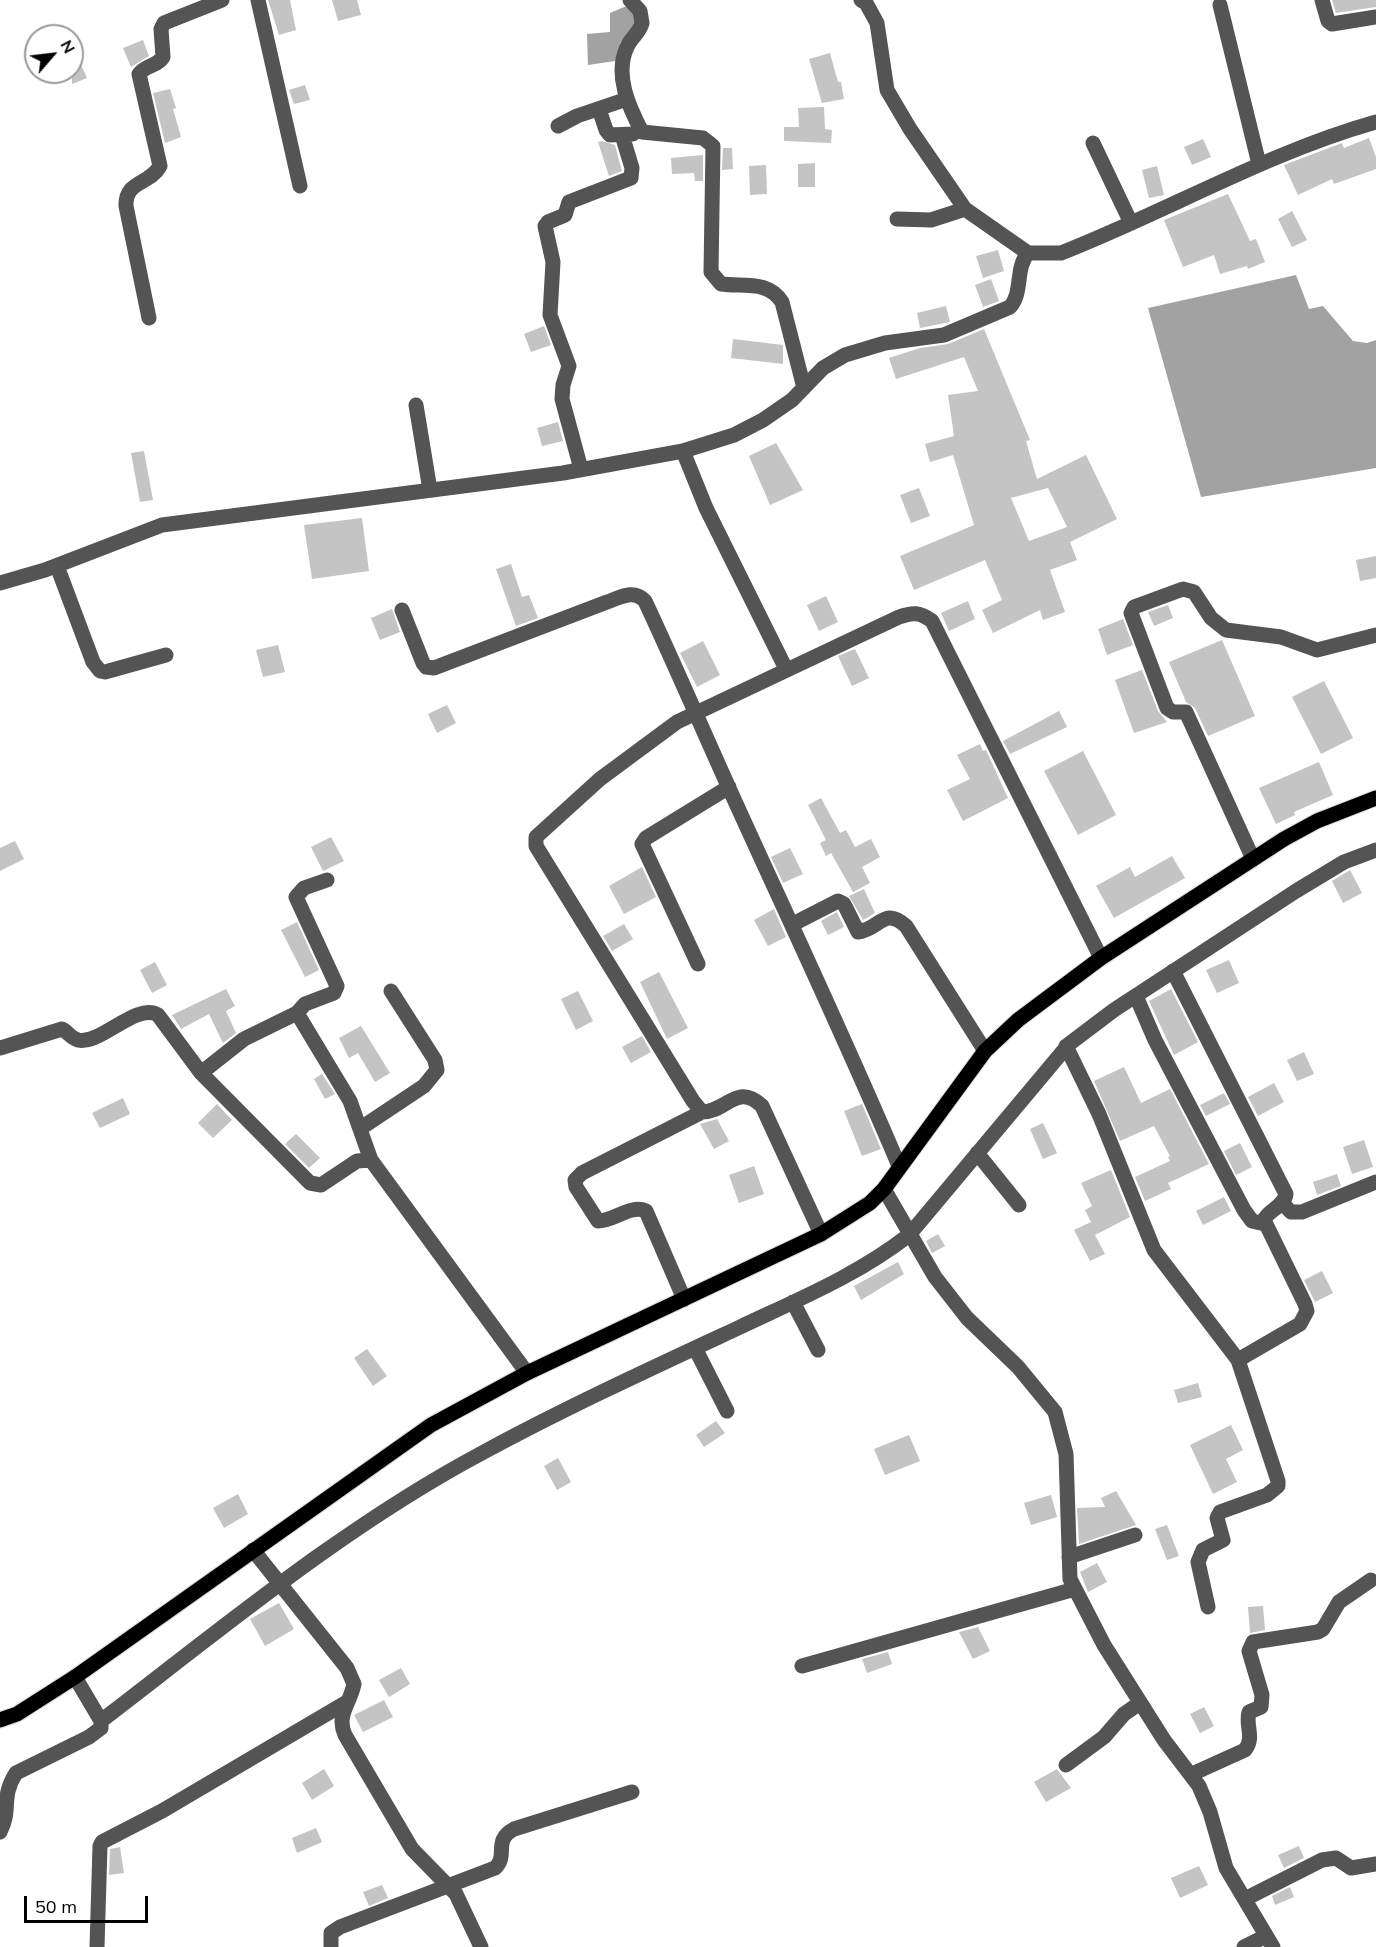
<!DOCTYPE html>
<style>
body{margin:0}
#map{position:relative;width:1376px;height:1947px;overflow:hidden;background:#fff;font-family:Mulish,sans-serif}
canvas{display:block}
.north{position:absolute;left:24px;top:24px;width:60px;height:60px;box-sizing:border-box;background:#fff;border:2px solid #999;border-radius:50%;rotate:62deg;font-size:16px;font-weight:700;line-height:24px;text-align:center;color:#000}
.north::after{content:'';display:block;margin:auto;width:21px;height:27px;background:#000;clip-path:polygon(50% 0,100% 100%,50% 72%,0 100%)}
.scale{position:absolute;left:24px;top:1896px;width:124px;height:27px;box-sizing:border-box;border:3px solid #000;border-top:0;padding-left:8px;font-size:18px;line-height:21px;white-space:nowrap;color:#000;-webkit-text-stroke:4px #fff;paint-order:stroke}
</style>
<div id="map">
<canvas width="1376" height="1947"></canvas>
<div class="north">N</div>
<div class="scale">50 m</div>
</div>
<script>
const c = document.querySelector('canvas').getContext('2d');
c.lineJoin = 'round';
function paint(path, color) {
  c.fillStyle = color;
  c.fill(path, 'evenodd');
}
function stroke(path, color, width, dash) {
  c.strokeStyle = color;
  c.lineWidth = width;
  c.lineCap = dash ? 'butt' : 'round';
  c.setLineDash(dash || []);
  c.stroke(path);
}
paint(new Path2D(`
 M631,4L638,24L620,43L622,60L588,65L587,34L610,32V13Z
 M1296,275L1309,309L1323,306L1353,341L1367,343L1376,340V468L1201,497L1148,308Z`), '#a2a2a2');
paint(new Path2D(`
 M268,0H290L296,30L279,35Z
 M332,0H357L361,15L338,21Z
 M1332,0H1376V7L1336,13Z
 M143,40L149,56L131,67L123,48Z
 M72,44L87,78L72,84Z
 M830,53L838,82H841L844,99L822,103L809,59Z
 M305,85L310,100L294,104L289,90Z
 M170,89L176,108L173,109L181,137L165,143L153,93Z
 M824,107L825,129L832,130L831,143L784,141V127H799L798,108Z
 M1369,138L1376,157V169L1334,184L1332,179L1298,195L1284,165L1342,143L1344,148Z
 M1203,139L1211,157L1192,165L1184,147Z
 M602,141L615,145L622,171L609,176L598,142Z
 M723,148H732L733,169L722,170Z
 M703,155V181H695L694,173L672,174L671,158Z
 M815,163V187H798V164Z
 M766,165L767,194L750,195L749,166Z
 M1157,166L1164,195L1149,198L1142,170Z
 M1228,194L1250,241L1256,239L1265,262L1248,269L1247,266L1220,274L1214,255L1183,267L1164,220Z
 M1292,211L1307,240L1292,247L1278,219Z
 M998,250L1004,271L983,278L976,256Z
 M991,279L999,301L983,307L975,285Z
 M946,306L950,322L920,328L917,313Z
 M544,326L551,345L531,352L524,334Z
 M984,329L1030,440L1026,441L1037,479L1086,455L1117,519L1070,542L1077,560L1050,570L1065,612L1043,620L1040,610L993,633L982,610L1002,600L985,560L914,590L900,556L974,525L953,455L930,462L925,444L954,436L948,395L978,391L964,357L896,379L889,358L920,348L948,344ZM1048,488L1067,527L1029,541L1011,498Z
 M733,339L783,345V364L731,358Z
 M558,422L563,441L542,446L537,428Z
 M776,443L803,490L770,505L749,456Z
 M144,451L153,500L140,502L131,453Z
 M919,488L930,516L911,523L900,495Z
 M362,518L369,571L312,579L304,525Z
 M1376,556V578L1360,581L1356,560Z
 M511,564L522,597L529,595L538,618L516,626L496,569Z
 M826,596L838,622L819,631L807,605Z
 M968,601L975,619L949,631L941,613Z
 M1168,605L1173,618L1154,626L1148,612Z
 M392,609L400,632L380,640L371,618Z
 M1123,619L1133,645L1107,655L1098,629Z
 M1222,640L1255,716L1208,736L1195,708L1186,702L1169,662Z
 M703,641L720,675L697,687L680,653Z
 M278,645L285,672L263,677L256,650Z
 M855,649L869,678L852,686L838,656Z
 M1142,670L1158,711L1167,722L1134,733L1115,680Z
 M1324,681L1353,738L1321,754L1292,697Z
 M447,705L456,723L437,733L428,714Z
 M1059,711L1067,727L1010,754L1003,741Z
 M980,744L983,751L986,750L1008,798L963,821L947,790L970,779L957,755Z
 M1083,751L1116,815L1078,835L1044,771Z
 M1319,762L1333,795L1294,812L1295,815L1276,824L1259,788Z
 M821,798L840,833L846,830L855,847L871,839L880,857L862,867L870,883L853,892L831,853L826,856L820,843L826,840L808,805Z
 M331,837L344,861L323,871L311,847Z
 M15,841L24,859L0,871V848Z
 M790,848L803,874L783,883L771,857Z
 M1172,856L1185,878L1114,918L1096,886L1130,867L1135,877Z
 M642,867L656,897L624,914L609,886Z
 M1350,870L1362,893L1343,903L1332,881Z
 M864,889L875,913L863,920L849,896Z
 M774,909L786,937L768,946L754,920Z
 M837,912L844,927L828,935L821,921Z
 M297,922L319,970L305,977L281,930Z
 M624,924L633,939L612,951L603,936Z
 M1229,960L1239,983L1217,993L1206,970Z
 M155,962L167,985L152,993L140,970Z
 M659,972L688,1028L667,1039L640,982Z
 M226,989L235,1006L226,1011L236,1033L223,1043L209,1014L181,1029L172,1015Z
 M1171,989L1198,1042L1174,1055L1149,1001Z
 M578,991L593,1021L576,1030L561,999Z
 M361,1026L390,1073L375,1082L358,1053L349,1058L339,1038Z
 M642,1036L651,1052L631,1063L622,1047Z
 M1304,1052L1314,1074L1297,1081L1287,1060Z
 M1124,1067L1141,1103L1170,1089L1209,1164L1168,1183L1171,1189L1145,1201L1135,1177L1170,1161L1168,1157L1170,1156L1154,1126L1120,1141L1094,1081Z
 M322,1074L335,1094L325,1099L314,1079Z
 M1274,1083L1284,1102L1258,1116L1248,1097Z
 M1224,1093L1230,1104L1206,1116L1200,1105Z
 M123,1098L130,1114L100,1128L92,1113Z
 M217,1104L232,1120L213,1138L198,1123Z
 M862,1104L881,1149L862,1156L844,1111Z
 M717,1119L729,1141L714,1149L700,1124Z
 M1043,1123L1057,1153L1043,1159L1030,1129Z
 M296,1134L320,1158L309,1168L285,1144Z
 M1364,1140L1373,1167L1352,1174L1343,1147Z
 M1240,1143L1252,1167L1236,1175L1224,1151Z
 M754,1166L764,1194L739,1203L729,1175Z
 M1111,1170L1130,1217L1095,1235L1105,1254L1090,1261L1074,1230L1091,1222L1085,1210L1092,1206L1081,1183Z
 M1337,1174L1341,1186L1317,1195L1313,1182Z
 M1224,1197L1231,1211L1203,1225L1196,1211Z
 M938,1234L945,1246L932,1253L926,1241Z
 M898,1262L904,1274L861,1300L854,1286Z
 M1322,1271L1333,1293L1315,1302L1304,1280Z
 M367,1349L387,1376L373,1386L354,1358Z
 M1198,1383L1202,1397L1178,1403L1174,1390Z
 M716,1421L725,1433L704,1447L696,1435Z
 M1231,1425L1243,1450L1226,1459L1237,1482L1213,1494L1190,1445Z
 M909,1435L920,1461L885,1475L874,1449Z
 M558,1458L571,1482L557,1490L544,1466Z
 M1116,1491L1136,1525L1079,1544L1077,1508L1105,1507L1101,1498Z
 M238,1494L248,1514L224,1528L213,1508Z
 M1051,1495L1057,1517L1031,1525L1024,1503Z
 M1167,1525L1179,1556L1167,1560L1155,1529Z
 M1097,1563L1107,1582L1088,1592L1080,1572Z
 M279,1603L294,1629L265,1646L250,1619Z
 M1263,1606L1265,1630L1250,1633L1248,1607Z
 M978,1627L990,1651L973,1659L959,1632Z
 M888,1652L892,1664L867,1673L862,1659Z
 M401,1668L410,1684L389,1697L379,1680Z
 M384,1700L393,1717L363,1732L354,1715Z
 M1204,1707L1214,1726L1200,1733L1190,1714Z
 M324,1769L334,1786L312,1800L302,1783Z
 M1057,1769L1071,1788L1046,1802L1034,1782Z
 M316,1828L322,1842L297,1853L292,1838Z
 M1299,1846L1304,1858L1284,1868L1278,1855Z
 M120,1847L124,1873L109,1875L110,1849Z
 M1199,1866L1208,1885L1180,1898L1171,1878Z
 M382,1885L388,1898L369,1906L363,1892Z
 M1290,1887L1294,1897L1275,1905L1272,1896Z`), '#c4c4c4');
const major = new Path2D(`
 M0,1720L17,1714L75,1677L431,1425L527,1373L821,1234L870,1203L884,1189L985,1051L1018,1020L1101,958L1284,839L1317,821L1376,798`);
stroke(major, '#dbdbdb', 17);
stroke(new Path2D(`
 M258,0L300,186
 M630,0L640,11L642,23C640,32 631,38 627,47C614,75 629,107 642,132L703,138L713,146L711,272L721,284C744,287 768,280 782,302L804,388
 M861,0L866,3L877,23L887,90L910,129L965,209L1028,253
 M1322,0L1328,21L1332,24L1376,17
 M1220,5L1259,164
 M599,109L606,130L610,135L633,134
 M558,126L577,116L627,99
 M1093,143L1131,223
 M897,219L931,220L965,209
 M149,318L126,206C125,180 150,185 160,166L139,74C146,65 158,66 163,57L161,29L164,23L222,0
 M416,405L430,490
 M683,451L706,508L786,669
 M581,469L562,399L563,385L569,366L550,315L553,262L545,226L548,222L565,215L569,202L631,178L632,168L622,135
 M57,566L93,662L100,671L105,672L166,655
 M0,583L45,570L162,525L563,473L683,451L734,435L763,420L792,400L823,368L845,355L885,343L944,335L1010,307C1023,293 1015,268 1028,253H1061L1071,249C1173,208 1270,152 1376,122
 M402,610L423,663L426,667L434,668L607,602C621,597 634,589 645,601C674,663 701,726 729,788C786,914 845,1038 899,1166
 M1253,859L1186,712H1173L1167,708L1131,613L1134,607L1183,589L1194,592L1211,618L1226,630L1281,637L1317,650L1376,635
 M327,880L304,888L296,897L337,986L334,993L305,1004L297,1013L350,1101L371,1160
 M793,924L838,901L844,904L858,932C880,929 884,906 906,926L985,1051
 M698,964L642,844L646,838L729,787
 M1136,996L1155,1040L1244,1210L1252,1221L1265,1224
 M1066,1046L1099,1114L1154,1250L1238,1360L1300,1324L1307,1311L1305,1304L1264,1220C1269,1209 1284,1207 1286,1194L1173,971
 M0,1048L62,1029C68,1032 71,1038 78,1040C101,1045 136,1002 158,1015L201,1073L310,1183L321,1185L357,1161L371,1160L527,1373
 M201,1073L244,1039L297,1013
 M361,1128L424,1086L437,1070L435,1060L391,991
 M977,1153L1019,1205
 M884,1189L935,1277L967,1318L1018,1367L1055,1412L1066,1454L1070,1579L1104,1645L1164,1740L1199,1786L1210,1812L1226,1868L1273,1947
 M1282,1203L1291,1212H1302L1376,1182
 M821,1234L762,1106C737,1082 727,1112 702,1112L693,1101L536,846V837L600,779L677,722L899,617C913,612 920,612 932,621L1101,958
 M684,1299L646,1211C631,1204 614,1221 598,1221L576,1187L575,1180L582,1173L702,1112
 M793,1302L818,1350
 M695,1348L727,1411
 M253,1550L347,1668L354,1684C350,1704 336,1715 345,1735L412,1849L456,1894L481,1947
 M1069,1557L1135,1535
 M1208,1607L1198,1562L1203,1550L1223,1540L1217,1518L1220,1512L1267,1495L1278,1486V1481L1238,1360
 M802,1666L1075,1589
 M101,1721C224,1627 345,1526 482,1453C565,1408 652,1368 738,1328C797,1300 858,1275 909,1235L1069,1044L1114,1010L1296,891L1344,862L1376,850
 M1066,1765L1104,1737L1124,1714L1140,1703
 M1192,1774L1245,1750C1255,1737 1245,1726 1249,1712L1261,1707L1262,1695L1249,1651L1253,1642L1318,1632L1323,1629L1339,1602L1371,1580
 M0,1832C12,1809 0,1798 16,1773L89,1737L101,1728V1721L75,1677
 M1245,1899L1322,1860L1336,1858L1351,1868L1376,1864
 M97,1947L100,1846L102,1842L162,1811L347,1702
 M331,1947V1933L340,1927L495,1868C509,1855 492,1841 514,1829L632,1792
 M1244,1947L1266,1936`), '#545454', 15);
stroke(major, '#000', 15);
</script>
